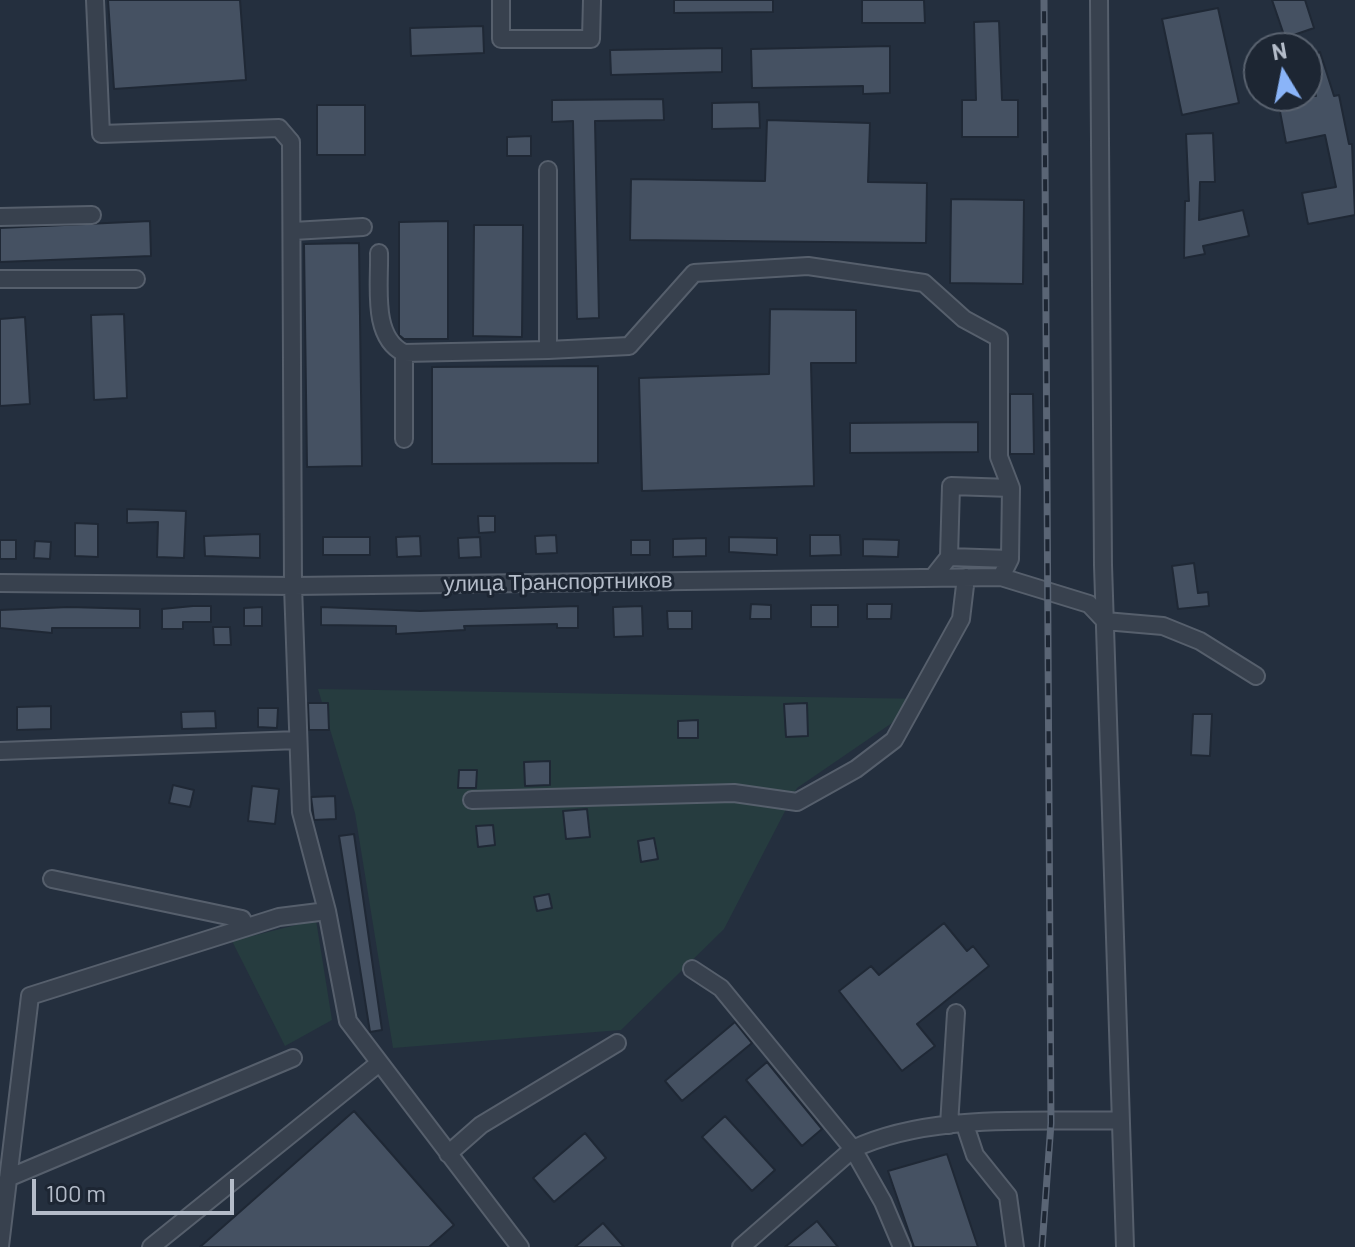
<!DOCTYPE html>
<meta charset="utf-8">
<style>
body{margin:0}
#map{position:relative;width:1355px;height:1247px;overflow:hidden;background:#242f3e;font-family:Barlow,sans-serif}
canvas{display:block}
.north{position:absolute;left:1243px;top:32px;width:80px;height:80px;box-sizing:border-box;background:#1d2633;border:2px solid #59626f;border-radius:50%;rotate:350deg;font-size:22px;font-weight:700;line-height:32px;text-align:center;color:#b4bcc9}
.north::after{content:'';display:block;margin:auto;width:28px;height:36px;background:#8ab4f8;clip-path:polygon(50% 0,100% 100%,50% 72%,0 100%)}
.scale{position:absolute;left:32px;top:1179px;width:202px;height:36px;box-sizing:border-box;border:4px solid #b4bcc9;border-top:0;padding-left:10px;font-size:24px;line-height:28px;white-space:nowrap;color:#b4bcc9;-webkit-text-stroke:6px #1d2633;paint-order:stroke}
</style>
<div id="map">
<canvas width="1355" height="1247"></canvas>
<div class="north">N</div>
<div class="scale">100 m</div>
</div>
<script>
const c = document.querySelector('canvas').getContext('2d');
c.lineJoin = 'round';
function paint(path, color) {
  c.fillStyle = color;
  c.fill(path, 'evenodd');
}
function stroke(path, color, width, dash) {
  c.strokeStyle = color;
  c.lineWidth = width;
  c.lineCap = dash ? 'butt' : 'round';
  c.setLineDash(dash || []);
  c.stroke(path);
}
function drawText(font, color, halo, rows, align = 'center') {
  c.font = font + ' Barlow,sans-serif';
  c.lineWidth = 6;
  c.setLineDash([]);
  c.textBaseline = 'middle';
  c.strokeStyle = halo;
  c.fillStyle = color;
  for (const [text, x, y, turn = 0] of rows) {
    c.save();
    c.translate(x, y);
    c.rotate((+turn || 0) * Math.PI / 180);
    c.textAlign = isNaN(turn) ? turn : align;
    if (halo) c.strokeText(text, 0, 0);
    c.fillText(text, 0, 0);
    c.restore();
  }
}
paint(new Path2D(`
 M318,689L927,699L797,788L724,929L621,1030L393,1048L355,813Z
 M316,920L332,1020L285,1046L232,941Z`), '#263c3f');
const building = new Path2D(`
 M108,0H240L246,80L114,89Z
 M674,0H773V12L674,13Z
 M862,0H924L925,23H862Z
 M1272,0H1305L1314,28L1285,38Z
 M1218,8L1239,103L1182,115L1162,19Z
 M999,21L1002,100H1018V137H962V100H976L974,22Z
 M483,26L484,53L411,56L410,28Z
 M890,46V93L863,94V86L752,88L751,49Z
 M722,48V72L611,75L610,50Z
 M1320,52L1334,96L1339,95L1349,144H1352L1355,215L1308,224L1302,193L1336,187L1325,135L1286,143L1277,96H1316L1307,56Z
 M663,99L664,120L595,121L599,318L577,319L573,121L552,122V100Z
 M759,102L760,128L712,129V103Z
 M317,105H365V155H317Z
 M767,120L870,123L868,182L927,183L926,243L630,240L631,179L765,181Z
 M1213,133L1215,182H1200L1199,220L1243,210L1249,236L1203,246L1205,254L1184,258L1185,201H1189L1186,134Z
 M531,136V156H507V137Z
 M951,199L1024,200L1023,284L950,283Z
 M150,221L151,256L0,262V228Z
 M448,221V339H404L399,335V222Z
 M474,225H523L522,337L473,336Z
 M359,243L362,466L307,467L304,244Z
 M770,309L856,310V363H811L814,486L642,491L639,378L769,374Z
 M124,314L127,398L94,400L91,315Z
 M25,317L30,404L0,406V319Z
 M598,366V463L432,464V367Z
 M1010,394H1033L1034,454H1010Z
 M978,422V452L850,453V423Z
 M127,509L186,511L184,558L157,557L158,522L127,523Z
 M478,516H495V532L479,533Z
 M75,523L98,524V557L75,556Z
 M260,534V558L205,556L204,536Z
 M556,535L557,553L536,554L535,536Z
 M810,535H840L841,555L810,556Z
 M420,536L421,556L397,557L396,537Z
 M323,537H370V555H323Z
 M480,537L481,557L459,558L458,538Z
 M729,537L777,538V555L729,552Z
 M706,538V556L673,557V539Z
 M863,539L899,540L898,557L863,556Z
 M0,540H16V559H0Z
 M631,540H650V555H631Z
 M35,541L51,542L50,559L34,558Z
 M1194,563L1198,593L1208,592L1209,606L1178,609L1172,566Z
 M751,604L771,605V619H750Z
 M867,604H892L891,619H867Z
 M811,605H838V627H811Z
 M193,606H211V622H183V629H162V609Z
 M578,606V628H557V624L464,626L465,630L396,634V626L321,625V607L420,611Z
 M642,606L643,636L614,637L613,607Z
 M69,607L140,609V628H52V633L0,628V610Z
 M262,607V626H244V608Z
 M667,611H692V629H668Z
 M213,627H230L231,645H214Z
 M308,703H328L329,730H309Z
 M807,703L808,736L786,737L784,704Z
 M51,706V729L17,730V707Z
 M258,708H278L277,728L258,727Z
 M215,711L216,728L182,729L181,712Z
 M1193,714H1212L1210,756L1191,755Z
 M698,720V738H678V721Z
 M550,761V785L525,786L524,762Z
 M459,770H477L476,788H458Z
 M173,785L194,790L190,807L169,803Z
 M252,786L279,789L275,824L248,821Z
 M335,796L336,819L314,820L311,797Z
 M587,809L590,837L566,839L563,811Z
 M493,825L495,845L478,847L476,826Z
 M354,834L382,1030L370,1032L339,836Z
 M654,838L658,859L641,862L638,841Z
 M549,894L552,908L537,911L534,897Z
 M944,923L967,951L973,946L989,966L917,1024L935,1046L902,1071L839,991L871,966L879,975Z
 M735,1022L752,1043L682,1101L665,1081Z
 M767,1062L822,1129L802,1146L746,1080Z
 M354,1111L454,1225L429,1247H200Z
 M725,1116L775,1170L752,1191L702,1137Z
 M585,1133L606,1158L554,1202L533,1178Z
 M947,1154L978,1247H914L888,1171Z
 M817,1221L838,1247H785Z
 M603,1223L624,1247H575Z`);
paint(building, '#455162');
stroke(building, '#1f2835', 2);
const minor = new Path2D(`
 M95,0L101,134L279,128L291,142L293,586L301,812L327,911L348,1021L520,1247
 M501,0V39H591L592,0
 M1099,0L1103,565L1125,1247
 M548,170V350L629,346L694,273L808,266L924,283L964,319L999,338V457L1011,488L1010,559L1001,577
 M0,217L92,215
 M293,231L363,227
 M379,253C380,285 371,337 404,353L548,350
 M0,279H136
 M404,353V439
 M949,557L1010,559
 M934,576L949,557L951,486L1011,488
 M0,583L293,586L1001,577L1089,604L1105,621L1163,626L1200,641L1256,676
 M0,751L298,740
 M472,800L734,793L797,802L856,769L894,740L961,619L966,577
 M52,879L242,919L246,927
 M692,969L721,988L853,1149L883,1202L902,1247
 M949,1125L956,1013
 M965,1125L975,1155L1008,1196L1015,1247
 M448,1154L481,1125L617,1043
 M8,1178L293,1058
 M0,1246L30,996L279,917L327,911
 M151,1247L378,1064
 M741,1247L853,1149C933,1112 1033,1123 1120,1120`);
stroke(minor, '#565f6c', 20);
stroke(minor, '#38414e', 16);
const rail = new Path2D(`
 M1042,1247L1051,1123L1044,0`);
stroke(rail, '#5a6575', 7);
stroke(rail, '#1d2633', 4, [12]);
drawText('22px', '#b4bcc9', '#1d2633', [
 ["улица Транспортников",558,582,-1]
]);
</script>
